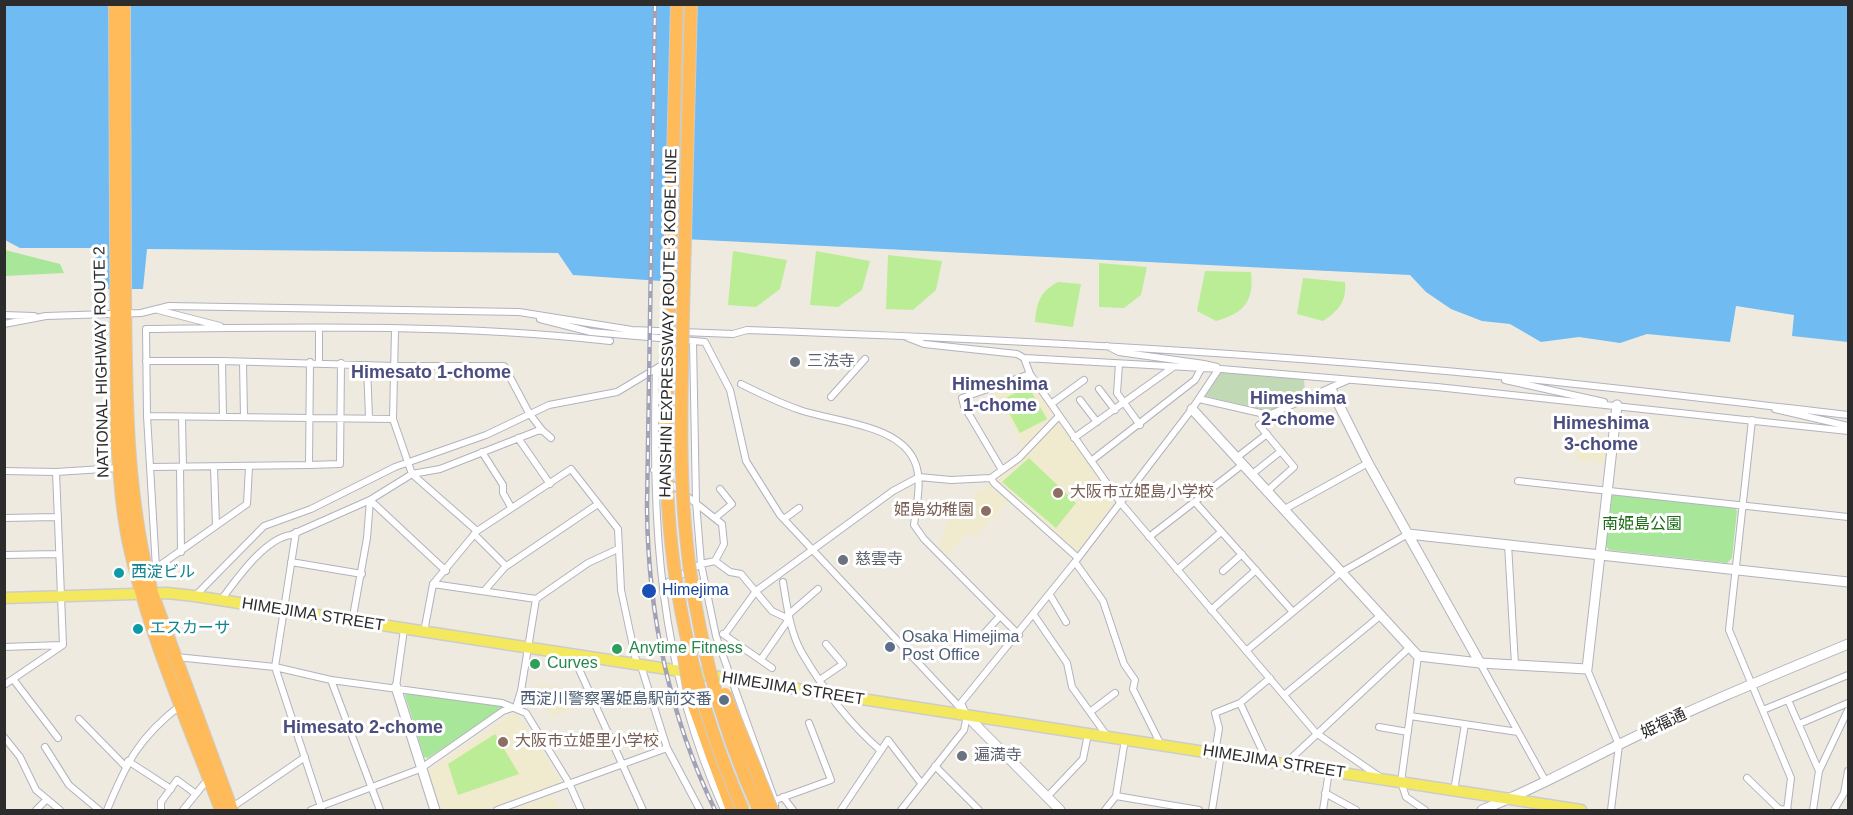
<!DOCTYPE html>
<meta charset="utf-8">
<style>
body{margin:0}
#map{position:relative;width:1853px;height:815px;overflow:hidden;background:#eeeadf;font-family:Arial,sans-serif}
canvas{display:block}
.frame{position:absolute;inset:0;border:6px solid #2c2c2c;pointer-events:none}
</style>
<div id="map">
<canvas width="1853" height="815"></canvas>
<div class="frame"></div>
</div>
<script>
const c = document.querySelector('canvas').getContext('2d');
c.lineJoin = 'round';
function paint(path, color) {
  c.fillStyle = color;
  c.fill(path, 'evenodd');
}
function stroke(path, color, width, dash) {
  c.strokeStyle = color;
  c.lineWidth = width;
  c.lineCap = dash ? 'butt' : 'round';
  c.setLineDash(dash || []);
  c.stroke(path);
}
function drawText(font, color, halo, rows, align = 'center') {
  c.font = font + ' Arial,"Noto Sans JP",sans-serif';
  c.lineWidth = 6;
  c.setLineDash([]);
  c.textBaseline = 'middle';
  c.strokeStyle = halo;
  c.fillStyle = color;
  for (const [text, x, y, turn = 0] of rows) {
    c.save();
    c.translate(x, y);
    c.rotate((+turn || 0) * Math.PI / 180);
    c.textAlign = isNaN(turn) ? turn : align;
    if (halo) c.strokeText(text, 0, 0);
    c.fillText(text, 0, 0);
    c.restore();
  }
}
paint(new Path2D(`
 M1026,379L1031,380L1050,410V418L1024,447L993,392Z
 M1060,423L1114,502L1079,551L1074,552L997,483V480L1021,460L1055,424Z
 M1577,443L1608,446L1607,464L1575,460Z
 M986,482L1008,501L975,538L969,532L947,556L938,547L950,515L963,502L972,501L975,491L985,490Z
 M540,684L562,688L572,708L552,718L538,695Z
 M513,713H517L560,779L558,783L486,810H442L428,771Z
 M554,795L559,810H516L515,808Z`), '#f0eace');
paint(new Path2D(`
 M5,250L60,264L64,273L5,276Z
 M1615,494L1734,507L1737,511L1732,558L1727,563L1609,550L1606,546L1612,496Z
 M408,692L502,706L503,709L428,758L424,757L405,695Z`), '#a8e69a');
paint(new Path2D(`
 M1222,371L1304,377L1305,396L1269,411L1205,396Z`), '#c1d9b5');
paint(new Path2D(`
 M733,251L787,260L780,289L756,307L728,305Z
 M816,251L870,261L862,290L838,307L810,305Z
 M888,255L942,261L936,290L913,310L886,309Z
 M1099,263L1147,267L1141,295L1124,308L1099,307Z
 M1205,271L1251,272C1254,302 1244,313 1216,321L1197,311Z
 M1303,278L1345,282C1347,302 1338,311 1323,321L1297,314Z
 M1058,282L1081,284L1073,327L1035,322C1037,301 1040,292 1058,282Z
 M1028,386L1047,419L1020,433L1002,400Z
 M1029,458L1076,503L1056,528L1002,482Z
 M495,734L519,774L458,795L448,764Z`), '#baed96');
paint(new Path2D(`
 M4,5H1848V342L1792,336L1794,315L1736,306L1730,342L1647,334L1620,343L1579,337L1541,342L1510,324L1482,321L1451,309L1426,292L1410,275L663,238L661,281L573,275L558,253L147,249L143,289H97L94,248H20L5,240Z`), '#70bbf2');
const street = new Path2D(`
 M158,310L220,326
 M4,315L34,316
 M540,319L591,332L705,342L730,390L746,461L780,515L967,715
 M4,324L46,316L141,313L169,306L519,312L632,330L733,334L747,330C973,338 1198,349 1423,369C1565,381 1707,399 1848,415
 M319,328V363
 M395,330L393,419L412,474L477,531
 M906,337L924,344L1017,354L1024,358L1221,369L1437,387L1848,431
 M693,341L696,502L701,564L716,636L775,801V809
 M1107,346L1119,352L1204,364L1217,367L1218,370
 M1024,358L1030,374L1120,502L1316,733L1380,777
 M146,361H222
 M243,362L244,417
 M1119,364L1117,393L1140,425
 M367,365L369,418
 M656,369C652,527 658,664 724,810
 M1505,380L1604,402
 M741,384C761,394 779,403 800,410C834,422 903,424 916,465C922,483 916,507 914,525L924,539L1019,635
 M1099,389L1115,410
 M831,397L865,359
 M1199,399L1269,415L1348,380
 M1080,400L1097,422
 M1051,404L1084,380
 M1775,409L1848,426
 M147,416L393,419
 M182,417L183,467
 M223,417L222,361L395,366H504L529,413L542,430
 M1752,420L1729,630L1791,778L1787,810
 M1259,425L1294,467L1266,492
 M518,438L550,484
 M1074,438L1172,368
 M482,452L503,485V493L511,507
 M1236,458L1267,434
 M1091,461L1195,380L1201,369
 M309,465L340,464L341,363
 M151,467L309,465L310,362
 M180,467L181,552
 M249,467L247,504L156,568L147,416L146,329C300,327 457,324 610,341
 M214,468L216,525
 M654,470L722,524L724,544L715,561
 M1002,470L964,406L962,398L1030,374
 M4,471L56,472L119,468
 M1251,475L1281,451
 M991,478L994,483L1078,558
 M1518,481L1848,517
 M370,500L446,571
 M1195,502L1293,612
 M1283,510L1368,463
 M4,518L58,517
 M715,518L732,504L720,489
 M784,519L799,508
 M296,532L275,667L322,810
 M474,534L506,566
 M1149,537L1242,465
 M1508,544L1515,665
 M4,555L59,554
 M291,562L362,574
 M1075,562L1103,601L1124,664L1135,680L1133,689L1161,745
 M1177,570L1221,532
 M1223,571L1242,554
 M783,582C787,606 790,632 802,653C822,687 850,724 880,750
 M433,584L477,531L571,469L618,529L621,590L637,665
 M663,585L701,564L715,561L730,572L741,574L772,611L789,619L762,658
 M485,590L505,567L598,504
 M1050,595L1066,622
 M195,596L264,526L311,509L395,467L486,435L549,405L617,392L682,353
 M221,600C236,580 265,538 291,535L370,500L412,474L440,469L537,431L542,430L551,438
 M1211,610L1256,570
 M788,615L818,589
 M1034,615L1067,663L1072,687L1107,736
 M352,622L367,538L370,500
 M424,632L433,584L536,599L588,563L618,549
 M723,634L772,668
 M725,634L756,591L893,491L919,477L951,480L991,478L1019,458L1059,416
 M982,636L1000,616
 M4,647L61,645
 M1246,651L1340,573L1408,534
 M573,656L643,810
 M1418,656L1401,782L1406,797L1425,810
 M176,657L275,667L331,680L502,703L526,713L569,783L581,810
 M1480,663L1546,782
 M641,666L667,748L700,810
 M1587,669L1619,745L1611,810
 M13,679L58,738
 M821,679L843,664L826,644
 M331,680L380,810
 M4,685L63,645L56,472
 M396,687L404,629
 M1284,695L1380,616
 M1788,700L1819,771L1813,810
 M516,707L521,691L536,599
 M1763,710L1848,675
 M1090,712L1115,693
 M1410,716L1518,732
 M79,719L126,767
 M1799,724L1848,703
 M1379,727L1408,732
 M4,737L20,757L36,790L60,810
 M45,747L69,785L99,810
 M1215,753L1219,728L1215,713L1240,703
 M128,761L171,789
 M1267,761L1240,703L1270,678
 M1285,764L1410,647
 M935,766L979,810
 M1819,771L1848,710
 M1747,778L1779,809L1788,810
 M1454,791L1465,724
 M1325,793L1356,810
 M1116,796L1125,739
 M783,797L793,810
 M1047,797L1083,759L1088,734
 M773,801L831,780L809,723
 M231,808L305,757
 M36,810L46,800
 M107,810C127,762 138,738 181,705
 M161,810V802L177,780L196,794
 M183,810L204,784
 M311,810L420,769L503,711L515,707
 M497,810L667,748
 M841,810L888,740L921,783
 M901,810L964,730L967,716L961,703L1075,562L1192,409L1218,370
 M1105,810L1116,796L1199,810
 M1212,810L1221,754
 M1323,810L1329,771
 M1834,810L1844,793L1848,771`);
const secondary = new Path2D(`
 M1331,389L1368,463L1480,663
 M1192,409L1418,656L1480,663L1587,669L1617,405
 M1408,534L1848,582
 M396,687L435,810
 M967,716L1060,810
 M1482,810C1529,791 1573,768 1618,745C1693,708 1771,676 1848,644`);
const primary = new Path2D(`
 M4,598L167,593L194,596L1581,810`);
const highway = new Path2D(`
 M115,4L117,440C120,478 122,516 131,553C151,639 190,728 221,810
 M124,4C124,98 125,192 125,286C126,390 125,492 152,593L232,810
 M669,315L677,4
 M683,316L691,4
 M690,695L732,810`);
stroke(street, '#b2b2c0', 8);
stroke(secondary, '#b2b2c0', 11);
stroke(primary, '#ccc', 13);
stroke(highway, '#ccc', 14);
stroke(street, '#fff', 6);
stroke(secondary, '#fff', 9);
stroke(primary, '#f4e95e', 10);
stroke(highway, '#ffbb59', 12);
const rail = new Path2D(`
 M655,4L647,508C648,614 669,715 715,810`);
stroke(rail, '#a1a1b7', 4.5);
stroke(rail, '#fff', 2, [7]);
const highwayBridge = new Path2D(`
 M669,315C668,371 665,428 667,484C671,596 698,708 743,810
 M683,316C682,386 679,456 685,526C693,623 719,722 759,810
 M683,651L690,695
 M725,694L772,810`);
stroke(highwayBridge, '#ccc', 14, []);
stroke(highwayBridge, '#ffbb59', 12);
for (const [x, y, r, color] of [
 [795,362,6,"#6b7280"],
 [1058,493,6,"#8d6e63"],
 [986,511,6,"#8d6e63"],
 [843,560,6,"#6b7280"],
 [119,573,6,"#0f9aa8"],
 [649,591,8,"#1a4fb4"],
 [138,629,6,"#0f9aa8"],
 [890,647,6,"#5c6f8a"],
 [617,649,6,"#2e9e5b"],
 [535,664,6,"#2e9e5b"],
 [724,700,6,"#5c6f8a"],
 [503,742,6,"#8d6e63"],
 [962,756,6,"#6b7280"]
]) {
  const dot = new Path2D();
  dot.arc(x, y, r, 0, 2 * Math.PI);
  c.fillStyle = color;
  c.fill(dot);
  stroke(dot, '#fff', 2);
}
drawText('16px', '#2c2c2c', '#fff', [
 ["HANSHIN EXPRESSWAY ROUTE 3 KOBE LINE",669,323,-89],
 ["NATIONAL HIGHWAY ROUTE 2",102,362,-91],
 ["HIMEJIMA STREET",313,615,9],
 ["HIMEJIMA STREET",793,689,9],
 ["姫福通",1664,724,-25],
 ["HIMEJIMA STREET",1274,762,9]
]);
drawText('16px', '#5b616d', '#fff', [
 ["三法寺",807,362],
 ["慈雲寺",855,560],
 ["遍満寺",974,756]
], 'left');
drawText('16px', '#785e54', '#fff', [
 ["大阪市立姫島小学校",1070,493],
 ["姫島幼稚園",974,511,"right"],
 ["大阪市立姫里小学校",515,742]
], 'left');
drawText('16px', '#1d6d19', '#fff', [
 ["南姫島公園",1642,525]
]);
drawText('16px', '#0d838f', '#fff', [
 ["西淀ビル",131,573],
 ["エスカーサ",150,629]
], 'left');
drawText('16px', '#164399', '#fff', [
 ["Himejima",662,591]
], 'left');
drawText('16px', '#4e5e75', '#fff', [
 ["Osaka Himejima",902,638],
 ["Post Office",902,656],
 ["西淀川警察署姫島駅前交番",712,700,"right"]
], 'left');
drawText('16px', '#27864d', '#fff', [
 ["Anytime Fitness",629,649],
 ["Curves",547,664]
], 'left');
drawText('bold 18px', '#4b4c7f', '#fff', [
 ["Himesato 1-chome",431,373],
 ["Himeshima",1000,385],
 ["1-chome",1000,406],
 ["Himeshima",1298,399],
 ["2-chome",1298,420],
 ["Himeshima",1601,424],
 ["3-chome",1601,445],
 ["Himesato 2-chome",363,728]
]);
</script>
